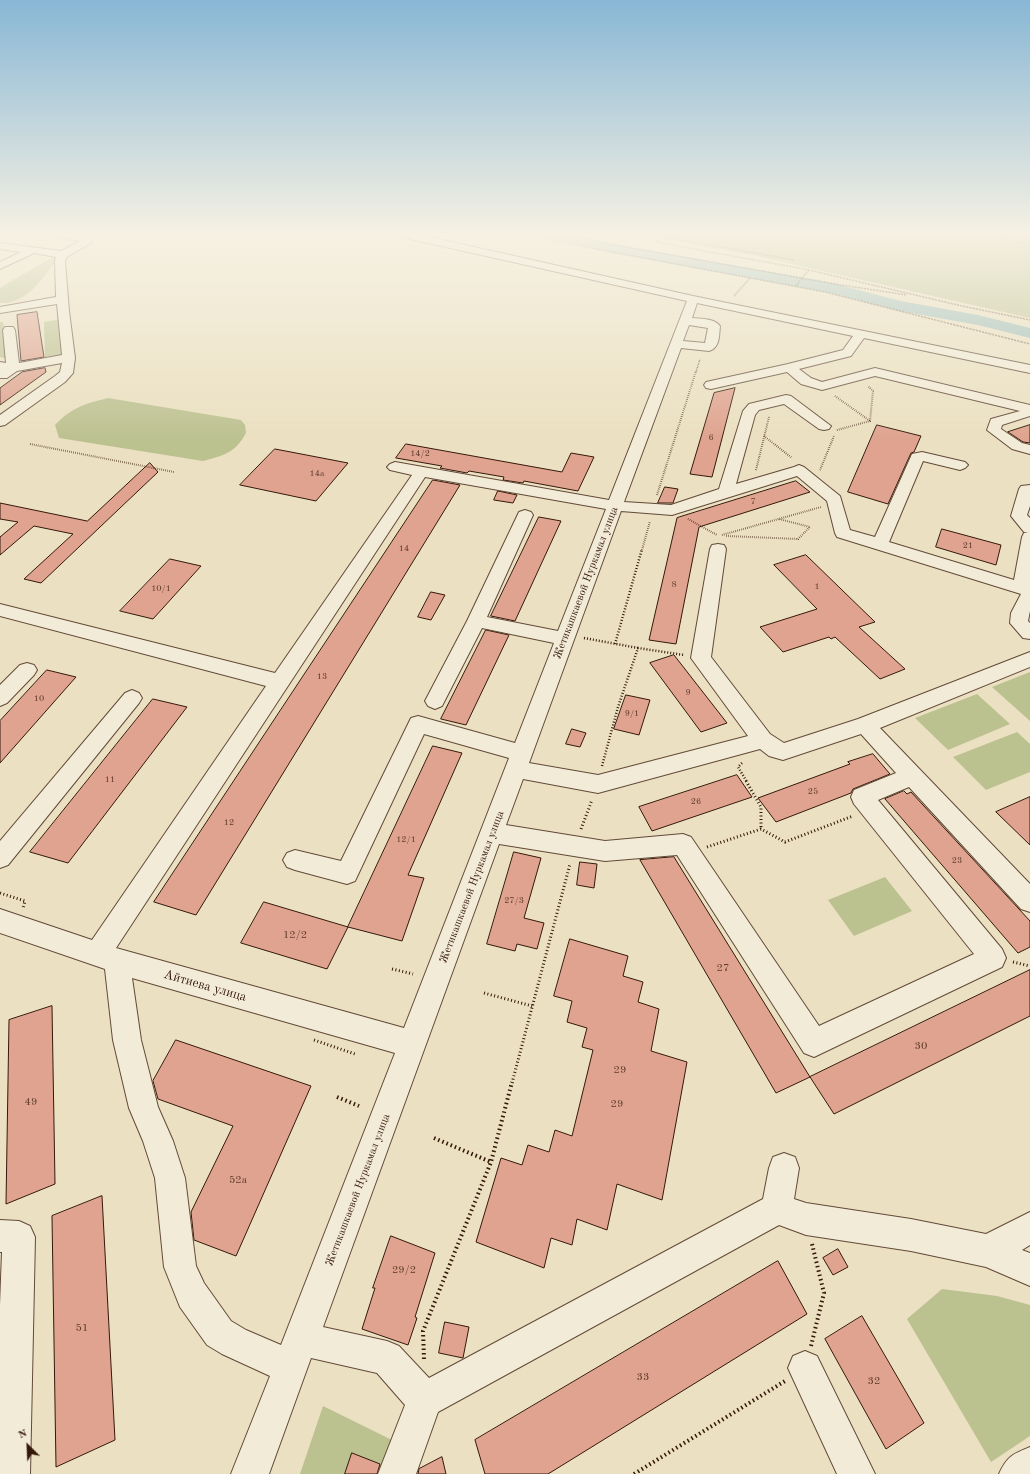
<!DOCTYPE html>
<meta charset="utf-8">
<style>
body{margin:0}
#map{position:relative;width:1030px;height:1474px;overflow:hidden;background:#ebe0c1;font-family:"Old Standard TT",serif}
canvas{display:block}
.north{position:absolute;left:8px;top:1426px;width:40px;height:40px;-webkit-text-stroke:3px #f2ebd7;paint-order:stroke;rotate:336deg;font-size:11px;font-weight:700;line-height:16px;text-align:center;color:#35180a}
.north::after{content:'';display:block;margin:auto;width:14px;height:18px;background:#35180a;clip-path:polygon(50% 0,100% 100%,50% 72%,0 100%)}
</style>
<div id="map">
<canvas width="1030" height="1474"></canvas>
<div class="north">N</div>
</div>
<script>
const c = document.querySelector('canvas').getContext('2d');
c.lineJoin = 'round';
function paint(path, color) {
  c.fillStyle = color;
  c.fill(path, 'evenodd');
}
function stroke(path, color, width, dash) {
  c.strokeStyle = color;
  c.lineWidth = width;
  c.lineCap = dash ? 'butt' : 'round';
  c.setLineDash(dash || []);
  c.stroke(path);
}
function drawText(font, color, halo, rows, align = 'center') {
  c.font = font + ' "Old Standard TT",serif';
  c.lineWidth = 3;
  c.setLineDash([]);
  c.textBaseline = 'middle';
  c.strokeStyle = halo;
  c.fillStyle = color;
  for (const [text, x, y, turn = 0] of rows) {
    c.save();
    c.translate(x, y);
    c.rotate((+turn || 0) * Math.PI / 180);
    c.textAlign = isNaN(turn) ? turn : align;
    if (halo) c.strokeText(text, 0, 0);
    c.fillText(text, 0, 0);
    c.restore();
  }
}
paint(new Path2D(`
 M634,234H1030V318L752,255Z
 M51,258H58C45,276 26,305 0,303V288Z
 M62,319L64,354L45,357L44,322Z
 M0,322H3L8,359L0,357Z
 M108,398L241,420L245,425L246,433C235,453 225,455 203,461L59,438L55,425C71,408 86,403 108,398Z
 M1030,672V721L992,687Z
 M977,694L1010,724L948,750L915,718Z
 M1017,732L1030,744V772L986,790L953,757Z
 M885,877L912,911L854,936L828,900Z
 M942,1289L997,1296L1030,1305V1436L991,1462L907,1319Z
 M323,1406L394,1441L383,1474H300Z`), '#bcc190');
paint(new Path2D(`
 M540,234H569L616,244L832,283L901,301L978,315L1030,328V338L978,325L900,311L831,293L616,254L542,237Z`), '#99bcb9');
const building = new Path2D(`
 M37,312L44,357L21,361L17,315Z
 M45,368L46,372L0,405V388L22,372Z
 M735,388L712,477L690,474L714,393Z
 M877,425L921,436L914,452L911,453L888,504L848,492Z
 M1030,425V443L1023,442L1008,432Z
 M406,444L562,472L571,453L594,457L578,491L524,481L523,483L503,480L504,477L469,471L467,473L440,468L442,466L396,458Z
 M275,449L296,453L348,463L316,501L240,485Z
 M150,463L158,472L41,583L24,579L73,534L34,526L0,555V537L18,522L0,519V503L87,521Z
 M433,480L460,485L196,915L154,902Z
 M796,481L810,492L699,527L676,644L649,640L677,518Z
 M665,487L678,489L673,503H658Z
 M498,491L517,495L513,503L494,500Z
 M539,517L561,521L515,621L491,616Z
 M942,529L1001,545L996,565L936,547Z
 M806,555L875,622L859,627L905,669L880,679L835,637L831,639L829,637L783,652L760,627L817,609L774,565Z
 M170,559L201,566L153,619L120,611Z
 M431,592L445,595L431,620L418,617Z
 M486,630L509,635L466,725L441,719Z
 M674,655L727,723L701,732L650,663Z
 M47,670L76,677L0,763V721Z
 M626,695L650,700L639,735L614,729Z
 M153,699L187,707L68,863L30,852Z
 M572,729L586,733L580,747L566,744Z
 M433,746L462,753L408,875L424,878L402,941L348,927Z
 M873,754L890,774L853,789L851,793L776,822L758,798L850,764L848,762Z
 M737,775L752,797L652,831L639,807Z
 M904,791L907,794L911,792L1030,921V947L1018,953L885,799Z
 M1030,797V845L996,812Z
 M514,852L541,858L524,918L544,923L537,949L517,944L515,951L487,944Z
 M674,857L810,1077L776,1093L640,860Z
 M580,862L597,864L594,888L577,885Z
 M264,902L348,927L327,969L241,943Z
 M570,939L628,956L623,976L643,982L638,1002L659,1009L651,1051L687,1062L662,1200L617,1184L607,1230L577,1219L572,1245L551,1238L544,1268L476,1242L501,1158L522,1165L528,1145L549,1152L555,1130L572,1136L593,1050L582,1047L587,1028L567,1022L572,1001L554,996Z
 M1030,970V1016L834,1114L810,1077Z
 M52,1006L55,1184L6,1204L9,1020Z
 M176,1040L311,1086L236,1256L194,1240L191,1212L233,1126L158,1099L153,1081Z
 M102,1196L115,1440L56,1467L52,1216Z
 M391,1236L435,1253L415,1317L417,1318L408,1345L362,1329L375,1288H373Z
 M838,1249L848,1267L833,1275L823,1258Z
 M778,1261L807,1314L548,1474H485L475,1440Z
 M862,1316L924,1423L886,1449L825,1339Z
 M445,1322L469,1327L463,1358L439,1353Z
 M352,1453L380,1464L377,1474H345Z
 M442,1457L446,1474H418L419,1469Z`);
paint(building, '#dfa38f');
stroke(building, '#35180a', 1);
const minor = new Path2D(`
 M50,234H77L91,237L92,239L91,243L67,257L65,261L69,311L75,358L73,373L65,382L5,425L0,426V415L55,376L60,372L62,363L17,371L7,378H0V362L6,363L3,330L5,327H13L15,330L19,363L62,355L57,304L0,313V307L56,297L55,261L56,257L34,253L0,269V262L21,252L0,249V243L61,251L80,241L55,237Z
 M396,234H416L693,296L1030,365V373L864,338L851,356L799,369L811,378L822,382L875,368L1030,405V416L1002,425L1001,429L1022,443L1030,445V454L1012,449L987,430L991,419L1020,411L875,376L822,390L801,384L787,372L711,389L706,388L704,385L706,382L788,364L843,350L853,336L697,303L692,318C701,319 714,318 720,326C719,335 720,348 709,351L681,348L624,502L671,505L719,489L743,411L749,404L786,395L791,396L831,426L829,429L824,430L819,429L784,404L759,410L755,415L736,484L794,467L799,465L804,467L840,496L850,530L875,537L912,454L922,452L965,462L968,465L965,468L960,470L923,461L889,542L1014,580L1022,537L1024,533L1028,532H1024L1011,516L1019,489L1021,486L1030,485V506L1027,515L1030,518V611L1028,621L1030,623V639L1023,638L1010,623L1011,613L1021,594L837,537L835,533L827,501L797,476L672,515L621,511L529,763L598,775L748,736L691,658L710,549L712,545L718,544L724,545L726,549L711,657L770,734L784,743L858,719L1030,652V667L880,728L1030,884V912L1021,909L909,787L878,800L1002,949L1006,958L1002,967L814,1057L804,1053L677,855L605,861L499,844L323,1327L387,1341L399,1346L429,1378L763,1199L769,1168L773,1157L784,1153L795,1157L799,1168L794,1199L806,1203L911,1219L986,1234L1030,1212V1245L1022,1250L1030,1253V1286L986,1267L911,1251L806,1235L779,1225L438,1412L416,1474H378L405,1405L377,1373L311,1358L269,1474H231L270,1376L222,1354L207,1345L180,1307L164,1267L155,1178L143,1141L129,1108L113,1040L105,969L0,933V909L92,940L266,686L0,616V604L275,673L412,475L390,470L387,467L390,464L395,462L609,500L687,301L401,237ZM689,325L708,328L705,343L683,341ZM425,477L606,509L558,631L487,617L533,515L531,512L525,510L519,512L467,621L425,701L428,706L435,709L442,706L482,628L554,643L515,743L418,716L411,718L341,861L295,850L287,853L283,860L287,867L295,870L347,884L355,881L424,734L509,758L404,1028L116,948ZM861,734L896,773L854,790L851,797L854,804L974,954L819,1026L691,837L683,834L605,841L506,825L523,779L598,793L760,749L769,756L783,760ZM132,978L395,1053L281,1345L246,1330L231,1321L204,1283L196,1266L185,1178L173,1141L158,1107L141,1040Z
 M27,663L34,665L37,670L34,675L7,703L0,706V685L20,665Z
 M132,690L139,693L142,698L139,703L8,865L0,868V841L125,693Z
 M0,1220L19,1221L30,1226L35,1237L30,1474H0V1305L2,1252H0Z
 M805,1351L817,1356L875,1474H837L788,1368L793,1356Z
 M1030,1447V1474H999C1007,1456 1013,1454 1030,1447Z`);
stroke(minor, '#624a38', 2);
stroke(new Path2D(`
 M358,234L392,241
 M523,234L591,248L825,292L1030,344
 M563,234L603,243L841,285L907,295
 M649,234L794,260
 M672,234L656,242L809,270L962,306L1030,320
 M993,234L1030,246
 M801,279L809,270
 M734,296L750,278
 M696,372L700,359`), '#35180a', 1.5, [0.5, 1]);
stroke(new Path2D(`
 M835,396L870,421
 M837,430L870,421L873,391L868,386
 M764,436L792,458
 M30,444L174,472
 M756,470L769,417
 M820,470L834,436
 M657,495L696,371
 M688,519L717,535
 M722,535L821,507
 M726,536L798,539L810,527L779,519
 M642,550L650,521`), '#35180a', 2, [0.5, 1.5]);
stroke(new Path2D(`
 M584,638L638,648
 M615,644L642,549
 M742,763L738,767L747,782
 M602,766L618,707L638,648L684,655`), '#35180a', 2.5, [1, 2]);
stroke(new Path2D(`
 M746,781L761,807V829
 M581,829L592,800
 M707,847L761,829L785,842L853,816
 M0,893L25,901L23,908
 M1013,962L1030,966
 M392,969L413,974
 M484,993L532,1006
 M314,1040L355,1054
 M512,1083L570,864`), '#35180a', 3, [1, 2.5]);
stroke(new Path2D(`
 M337,1097L359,1106
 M434,1138L491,1162
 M811,1346L824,1293L812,1244
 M424,1359L423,1331L491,1162L512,1082
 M634,1474L785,1381`), '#35180a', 4, [1.5, 3]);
paint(minor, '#f2ebd7');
stroke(new Path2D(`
 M796,286L800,280`), '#35180a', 1.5, [0.5, 1]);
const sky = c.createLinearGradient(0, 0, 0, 441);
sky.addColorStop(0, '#88b7d5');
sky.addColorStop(0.53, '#f6f1e3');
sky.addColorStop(1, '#f6f1e300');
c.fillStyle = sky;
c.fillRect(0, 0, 1030, 441);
drawText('9px', '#603b2b', null, [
 ["6",711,438],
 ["14/2",420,454],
 ["14а",317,474],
 ["7",753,502],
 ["21",968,546],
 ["14",404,549],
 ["8",674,585],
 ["1",817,587],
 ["10/1",161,589],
 ["13",322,677],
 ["9",688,693],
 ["10",39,699],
 ["9/1",632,714],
 ["11",110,780],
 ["25",813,792],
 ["26",696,802],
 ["12",229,823],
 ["12/1",406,840],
 ["23",957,861],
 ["27/3",514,901]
]);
drawText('11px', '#35180a', '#f2ebd7', [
 ["Жетикашкаевой Нуркамал улица",586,583,-69],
 ["Жетикашкаевой Нуркамал улица",472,887,-69],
 ["Жетикашкаевой Нуркамал улица",358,1190,-69]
]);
drawText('11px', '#603b2b', null, [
 ["12/2",295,935],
 ["27",723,968],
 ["30",921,1046],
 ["29",620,1070],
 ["49",31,1102],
 ["29",617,1104],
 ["52а",238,1180],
 ["29/2",404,1270],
 ["51",82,1328],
 ["33",643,1377],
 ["32",874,1381]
]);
drawText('13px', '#35180a', '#f2ebd7', [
 ["Айтиева улица",205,986,16]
]);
</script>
